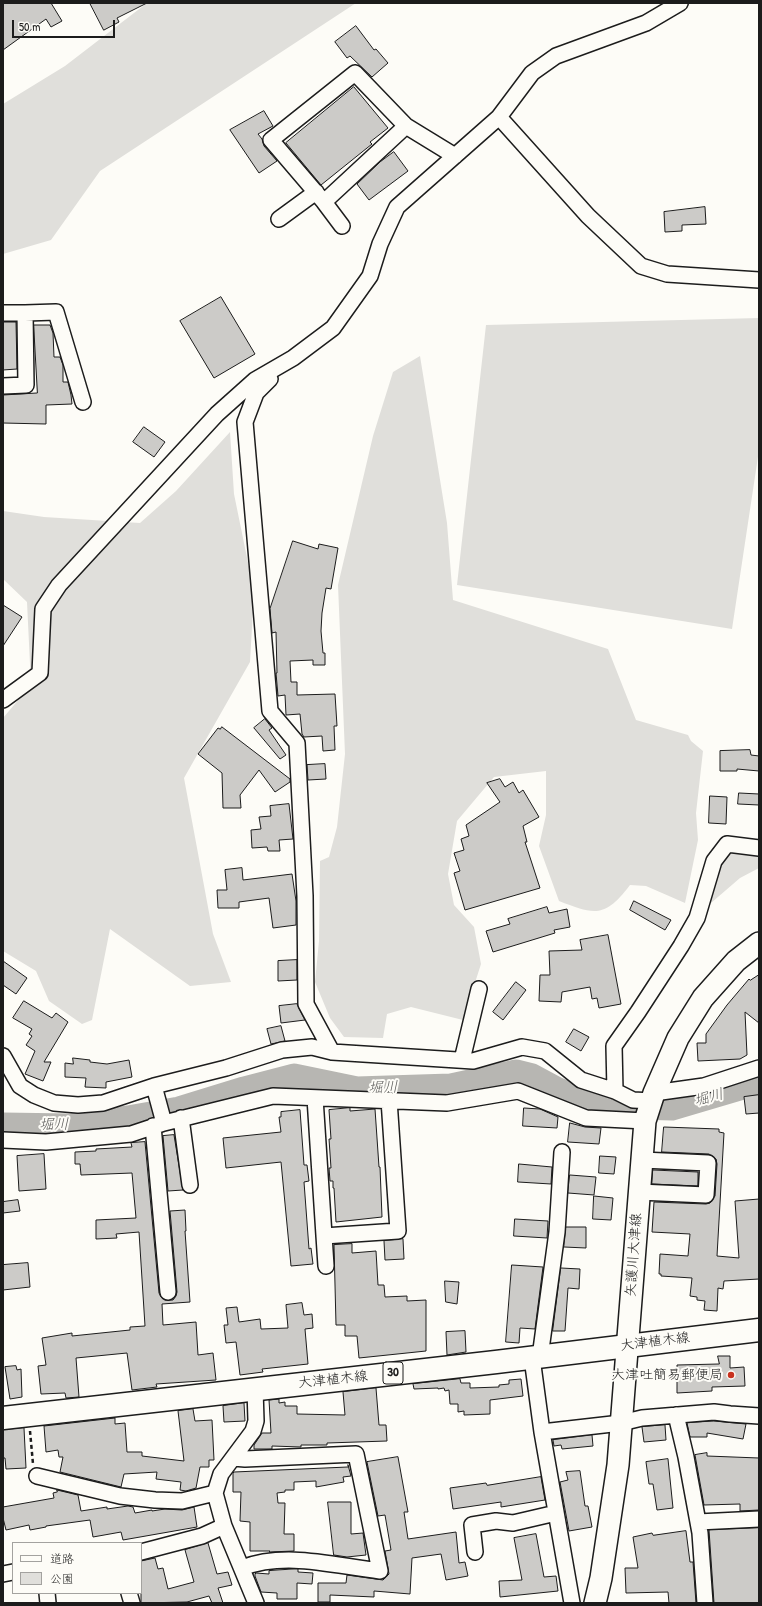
<!DOCTYPE html>
<meta charset="utf-8">
<style>
body{margin:0}
#map{position:relative;width:762px;height:1606px;overflow:hidden;background:#fdfcf7;font-family:"Patrick Hand","Klee One",sans-serif}
canvas{display:block}
.frame{position:absolute;inset:0;border:4px solid #1c1c1c;pointer-events:none}
.legend{position:absolute;left:12px;top:1542px;width:130px;height:52px;box-sizing:border-box;background:#fdfcf7;border:1px solid #a3a29f;margin:0;padding:5px 7px;list-style:none;font-size:12px;color:#1c1c1c}
.legend li{display:flex;align-items:center;gap:8px;height:20px}
.legend b{width:20px;border:1px solid #a3a29f}
.scale{position:absolute;left:12px;top:20px;width:103px;height:18px;box-sizing:border-box;border:2px solid #1c1c1c;border-top:0;padding-left:5px;font-size:12px;line-height:14px;white-space:nowrap;color:#1c1c1c;-webkit-text-stroke:3px #fdfcf7;paint-order:stroke}
</style>
<div id="map">
<canvas width="762" height="1606"></canvas>
<div class="frame"></div>
<ul class="legend">
<li><b style="height:5px;background:#fdfcf7"></b>道路</li>
<li><b style="height:11px;background:#e0dfdb"></b>公園</li>
</ul>
<div class="scale">50 m</div>
</div>
<script>
const c = document.querySelector('canvas').getContext('2d');
c.lineJoin = 'round';
function paint(path, color) {
  c.fillStyle = color;
  c.fill(path, 'evenodd');
}
function stroke(path, color, width, dash) {
  c.strokeStyle = color;
  c.lineWidth = width;
  c.lineCap = dash ? 'butt' : 'round';
  c.setLineDash(dash || []);
  c.stroke(path);
}
function drawText(font, color, halo, rows, align = 'center') {
  c.font = font + ' "Patrick Hand","Klee One",sans-serif';
  c.lineWidth = 4;
  c.setLineDash([]);
  c.textBaseline = 'middle';
  c.strokeStyle = halo;
  c.fillStyle = color;
  for (const [text, x, y, turn = 0] of rows) {
    c.save();
    c.translate(x, y);
    c.rotate((+turn || 0) * Math.PI / 180);
    c.textAlign = isNaN(turn) ? turn : align;
    if (halo) c.strokeText(text, 0, 0);
    c.fillText(text, 0, 0);
    c.restore();
  }
}
paint(new Path2D(`
 M147,3H356L100,171L51,240L3,254V104L65,66Z
 M759,318V450L732,629L457,585L486,325Z
 M420,356L447,523L453,600L608,649L636,720L688,735L691,741L703,751L696,813L698,840L685,903L646,886L630,885C605,918 595,915 559,901L539,846L546,815V771L494,777L457,821L448,874L454,905L474,927L481,964L463,1020L411,1007L387,1014L383,1038L344,1037L330,1018L315,982L319,941L320,861L329,857L337,827L345,754L338,585L373,436L393,372Z
 M230,432L234,494L254,592L250,662L184,778L213,934L231,982L190,986L110,929L92,1020L82,1024L49,1001L36,971L3,951V718L31,685L27,602L3,579V511L44,517L140,523L176,491Z
 M728,853L759,854V868L740,878L711,903L709,900L717,865Z`), '#e0dfdb');
stroke(new Path2D(`
 M3,1125L70,1126L128,1118L179,1109L244,1089L294,1076L357,1089L451,1086L516,1072L532,1076L558,1090L599,1106L672,1108L743,1087L759,1085`), '#b7b6b2', 25);
const building = new Path2D(`
 M3,3H51L62,21L51,27L46,19L3,50Z
 M90,3H147L117,18L119,22L104,30Z
 M356,26L374,50L376,49L388,63L372,77L350,56L347,58L335,42Z
 M354,87L388,128L370,142L372,144L321,185L286,143Z
 M264,111L273,126L258,134L262,139L264,146L277,161L259,173L230,130Z
 M394,152L408,171L369,200L357,184L380,162Z
 M705,207L706,224L682,225V231L665,232L664,212Z
 M221,297L255,354L214,378L180,321Z
 M3,322H16L17,369L3,370Z
 M34,325H50L53,333L54,357H60L63,365V382H68L71,395L72,404L46,405V424L3,423V395L37,393Z
 M144,427L165,442L154,457L133,442Z
 M293,541L318,549L319,544L338,548L331,589L326,588L322,613L321,631L323,653H325V665H313V660L290,661L291,682H297V695L335,694L337,726H334L335,750L323,751L322,736L304,737L302,734L300,714L286,715L285,695L278,696L276,673H277L276,632L272,633L270,609Z
 M3,605L22,617L3,646Z
 M265,719L272,728L269,730L286,755L280,759L254,728Z
 M222,727L290,779V782L275,792L259,770L240,795L241,808H223L222,773L198,754L218,728L220,729Z
 M750,750L751,755L759,756V771L737,769V771H720V751Z
 M325,764L326,779L308,780L307,765Z
 M500,779L505,787L513,782L519,793L523,790L539,817L523,826L527,842H525L540,888L465,910L454,873L460,871L454,853L464,850L461,839L469,836L466,825L500,802L487,783Z
 M739,793L759,794V805L738,804Z
 M710,796L727,797L726,824L709,823Z
 M289,804L293,839L279,840L280,851H268L267,847L252,848L251,830L261,829L259,817L271,816L270,806Z
 M242,868L243,880L292,874L296,901V925L273,928L269,898L239,902V908H218L217,890H227L225,870Z
 M634,901L671,920L665,930L630,910Z
 M547,907L549,913L567,909L570,927L554,930L555,933L493,952L486,931L510,924L508,919Z
 M608,935L621,1004L599,1008L597,998L592,999L590,987L562,992L561,1002L539,1001L540,975H550L549,951L582,950L580,940Z
 M297,960V980L278,981V961Z
 M3,961L27,978L16,994L3,985Z
 M759,975V1023L745,1012L747,1055L740,1059L698,1061L697,1043H706V1034L727,1005L749,979L750,980Z
 M516,982L526,990L503,1020L493,1012Z
 M24,1001L52,1018L56,1013L68,1022L44,1062H51L43,1081L25,1074L35,1051L26,1045L32,1036L29,1034L32,1029L13,1018Z
 M297,1004L305,1020L281,1023L279,1006Z
 M281,1026L285,1041L271,1044L267,1029Z
 M574,1029L589,1037L581,1051L566,1042Z
 M73,1058L90,1060V1062L107,1064L129,1060L132,1077L106,1082V1088L85,1087L86,1078L65,1077V1063L73,1064Z
 M759,1095V1113L746,1114L744,1097Z
 M350,1108V1111L375,1109L379,1167H380L382,1217L336,1222L334,1188H333V1181H330L329,1168H331L329,1139H331L329,1110Z
 M524,1108L540,1109L558,1117L557,1128L523,1126Z
 M300,1110L304,1165H307L309,1181L304,1182L309,1249L311,1248L313,1264L291,1266L281,1162L226,1168L223,1138L281,1132L279,1117H281V1112Z
 M570,1123L585,1127L601,1128L599,1144L568,1142Z
 M664,1127L719,1129V1132L724,1133L717,1256L739,1258L735,1201L759,1199V1279L724,1281L723,1289L718,1288L717,1311L704,1310L705,1301L697,1300V1297L690,1296L692,1278L661,1276V1274H659L660,1254L688,1256L690,1234L652,1232L654,1202L706,1204L710,1203L715,1196L717,1164L716,1159L709,1154L662,1152Z
 M174,1135L183,1190L168,1191L163,1136Z
 M145,1142L159,1293L161,1297L165,1300H173L176,1296L177,1292L170,1211L185,1210L186,1231H185L190,1302L162,1304L163,1325L196,1322L198,1355L213,1353L216,1380L156,1384L157,1387L132,1390L127,1353L76,1358L79,1397L66,1398L65,1393L41,1394L38,1366L46,1365L42,1338L72,1333V1336L130,1330V1327L145,1326L139,1232L116,1234L117,1238L96,1239V1220L136,1218L132,1173L81,1175L80,1164H75V1152L96,1151V1149L132,1147L131,1143Z
 M44,1154L46,1189L19,1191L17,1156Z
 M600,1156L616,1157L614,1174L599,1173Z
 M519,1164L552,1167L551,1184L518,1182Z
 M653,1170L698,1172V1186L652,1184Z
 M570,1175L596,1177L594,1195L568,1193Z
 M594,1196L613,1198L611,1220L593,1219Z
 M18,1200L20,1211L3,1213V1202Z
 M515,1219L548,1221L547,1238L514,1236Z
 M566,1227H586V1248L564,1247Z
 M403,1239L404,1259L385,1260L384,1241Z
 M352,1244V1253L376,1251L378,1285H384L385,1297L407,1296V1301L426,1300V1351L359,1358L357,1336H345V1325H336L334,1245Z
 M28,1263L30,1287L3,1290V1265Z
 M512,1265L543,1267L535,1329L520,1328L519,1343L506,1342Z
 M561,1268L580,1269L579,1289L568,1288L565,1331H553Z
 M445,1281L459,1282L457,1304L446,1302Z
 M302,1303L304,1315L312,1314L313,1328L305,1329L308,1364L262,1369L263,1372L240,1375L236,1342L226,1343L224,1325H228L226,1308L237,1307L239,1322L260,1319L261,1329L288,1328L286,1305Z
 M465,1331L466,1352L447,1355L446,1332Z
 M718,1356H730V1368L744,1367L745,1386L712,1387V1391L677,1393V1365L719,1364Z
 M16,1366L17,1370L21,1369L22,1397L10,1399L5,1367Z
 M460,1379L461,1383H470V1388L499,1387V1385L509,1384V1380L521,1379L523,1396L490,1400V1414L464,1415V1411L458,1412V1404H450L449,1390L445,1391L444,1388L438,1389V1388L414,1389L413,1384Z
 M376,1388L379,1425H386L387,1441L327,1443V1445H301V1447L272,1446V1449H254V1445L262,1433H271L269,1400L279,1399V1403L285,1402V1406H297V1414L345,1415L343,1392Z
 M244,1403L245,1421L224,1422L223,1406Z
 M193,1409L195,1421L212,1420L214,1460H209V1467H200L196,1488L186,1491L180,1490L181,1482L156,1479L157,1472L124,1474L121,1487L60,1472L63,1457H59L58,1450L46,1452L44,1426L115,1418V1424L125,1423L127,1452H142V1456L184,1461L178,1411Z
 M714,1421L746,1424L743,1439L707,1433V1437H690L687,1423Z
 M665,1425L666,1440L644,1442L642,1427Z
 M24,1428L26,1468L6,1469L5,1458H3V1430Z
 M592,1435L593,1446L562,1449L561,1445L554,1446L553,1440Z
 M707,1453V1456L759,1458V1510L740,1511V1504L704,1505L695,1455Z
 M398,1457L408,1512H404L408,1539L456,1532L459,1563L465,1562L468,1576L446,1580L441,1554L412,1558L410,1594L374,1591V1597L330,1595V1602H318V1583H346L347,1575L383,1580L389,1574L385,1551L391,1550L385,1515L378,1516L367,1462Z
 M668,1459L673,1508L657,1510L653,1484H649L646,1462Z
 M348,1465L351,1476L343,1477L344,1482L316,1487V1481L294,1482V1490H285V1492L277,1493L278,1503H285L284,1534H294V1551L269,1552L270,1551H250V1522L240,1521L241,1492H233V1473L234,1472L348,1467Z
 M580,1471L585,1506H588L592,1527L569,1531L560,1482L568,1480L566,1472Z
 M541,1477L545,1500L501,1507V1502L453,1509L450,1488L486,1483L487,1485Z
 M57,1490L78,1495L81,1511L107,1507V1509L128,1506L133,1507L135,1513L152,1510V1511L165,1509L182,1510L194,1507L197,1527L123,1540L121,1532L93,1537L90,1520L46,1526V1527L30,1530L29,1525L6,1530L3,1518V1507L54,1498L53,1493L57,1492Z
 M328,1502H351V1534L363,1533L366,1555L347,1557L334,1555Z
 M759,1528V1603H714L709,1530Z
 M686,1531L690,1562H693L696,1603H669L668,1592L626,1593L625,1568H638L633,1537L652,1533L653,1535Z
 M536,1534L544,1577L556,1576L558,1591L500,1597L499,1581L522,1580L514,1538Z
 M208,1543L217,1574L228,1572L232,1585L218,1588L223,1603H212L209,1596L187,1602L141,1603V1561L155,1558L158,1569L163,1568L168,1589L194,1582L185,1550Z
 M298,1569V1572L313,1573L312,1584L297,1583V1599H277V1593L261,1592L255,1576V1574L256,1573L269,1574V1571Z`);
paint(building, '#cccbc8');
stroke(building, '#1c1c1c', 1);
const street = new Path2D(`
 M499,117L588,216L641,266L667,274L759,280
 M406,126L324,202L271,140L355,73L406,126L455,156
 M324,202L342,226
 M279,219L316,192
 M3,313H25L26,385L3,386
 M25,313L56,312L83,402
 M270,379L256,393L245,422L270,711L297,743L305,896L306,1004L332,1052
 M3,700L40,673L43,609L59,585L217,414L255,380L293,358L333,328L370,276L380,244L397,207L499,117L532,73L556,56L646,23L680,3
 M3,1056L20,1086L34,1095L54,1103L78,1105L103,1103L154,1086L226,1068L282,1050L312,1047L332,1052L473,1061L522,1047L545,1051L581,1080L615,1091L633,1100L652,1101
 M462,1060L479,989
 M615,1091L614,1046L638,1012L681,946L697,918L714,861L727,844L759,848
 M654,1093L704,1086L759,1068
 M315,1098L326,1266
 M181,1118L190,1185
 M164,1123L273,1096L447,1103L518,1091L586,1118L645,1121
 M153,1126L168,1292
 M3,1140L46,1142L131,1134L164,1123L154,1086
 M639,1192L706,1195L708,1163L642,1160
 M324,1236L398,1231L389,1100
 M540,1357L557,1232L562,1152
 M532,1358L542,1432L572,1603
 M255,1389L256,1421L253,1431L221,1474L215,1493L224,1526L256,1603
 M676,1415L686,1457L700,1533L705,1603
 M542,1432L621,1423L642,1418L714,1412L730,1414L759,1416
 M233,1458L245,1459L356,1454L380,1571C335,1566 286,1551 242,1568
 M37,1476L120,1496L155,1500L182,1501L215,1493
 M698,1522L759,1519
 M141,1552L202,1536L224,1526
 M475,1552L472,1525L496,1521L513,1523L556,1513
 M3,1574L13,1572
 M47,1593L48,1603
 M129,1593L132,1603`);
const secondary = new Path2D(`
 M595,1603L601,1578L618,1465L645,1121L654,1093L678,1038L703,998L736,961L759,943`);
const primary = new Path2D(`
 M3,1418L496,1362L759,1330`);
stroke(street, '#1c1c1c', 18);
stroke(secondary, '#1c1c1c', 24);
stroke(primary, '#1c1c1c', 25);
stroke(new Path2D(`
 M30,1431L33,1464`), '#1c1c1c', 2.5, [4, 3]);
stroke(street, '#fdfcf7', 15);
stroke(secondary, '#fdfcf7', 21);
stroke(primary, '#fdfcf7', 22);
for (const [x, y, r, color] of [
 [731,1375,4,"#c8321e"]
]) {
  const dot = new Path2D();
  dot.arc(x, y, r, 0, 2 * Math.PI);
  c.fillStyle = color;
  c.fill(dot);
  stroke(dot, '#fdfcf7', 1.5);
}
for (const [x, y, w] of [
 [393,1373,20]
]) {
  const box = new Path2D();
  box.roundRect(x - w / 2, y - 11, w, 22, 3);
  c.fillStyle = '#fdfcf7';
  c.fill(box);
  stroke(box, '#1c1c1c', 1);
}
drawText('bold 13px', '#1c1c1c', null, [
 ["30",393,1373]
]);
drawText('14px', '#1c1c1c', '#fdfcf7', [
 ["矢護川大津線",634,1255,-86],
 ["大津植木線",655,1342,-7],
 ["大津植木線",333,1380,-6]
]);
drawText('14px', '#1c1c1c', '#fdfcf7', [
 ["大津吐簡易郵便局",723,1375]
], 'right');
drawText('italic 15px', '#5a5a58', '#fdfcf7', [
 ["堀川",383,1088,-2],
 ["堀川",709,1098,-15],
 ["堀川",54,1125,-1]
]);
</script>
